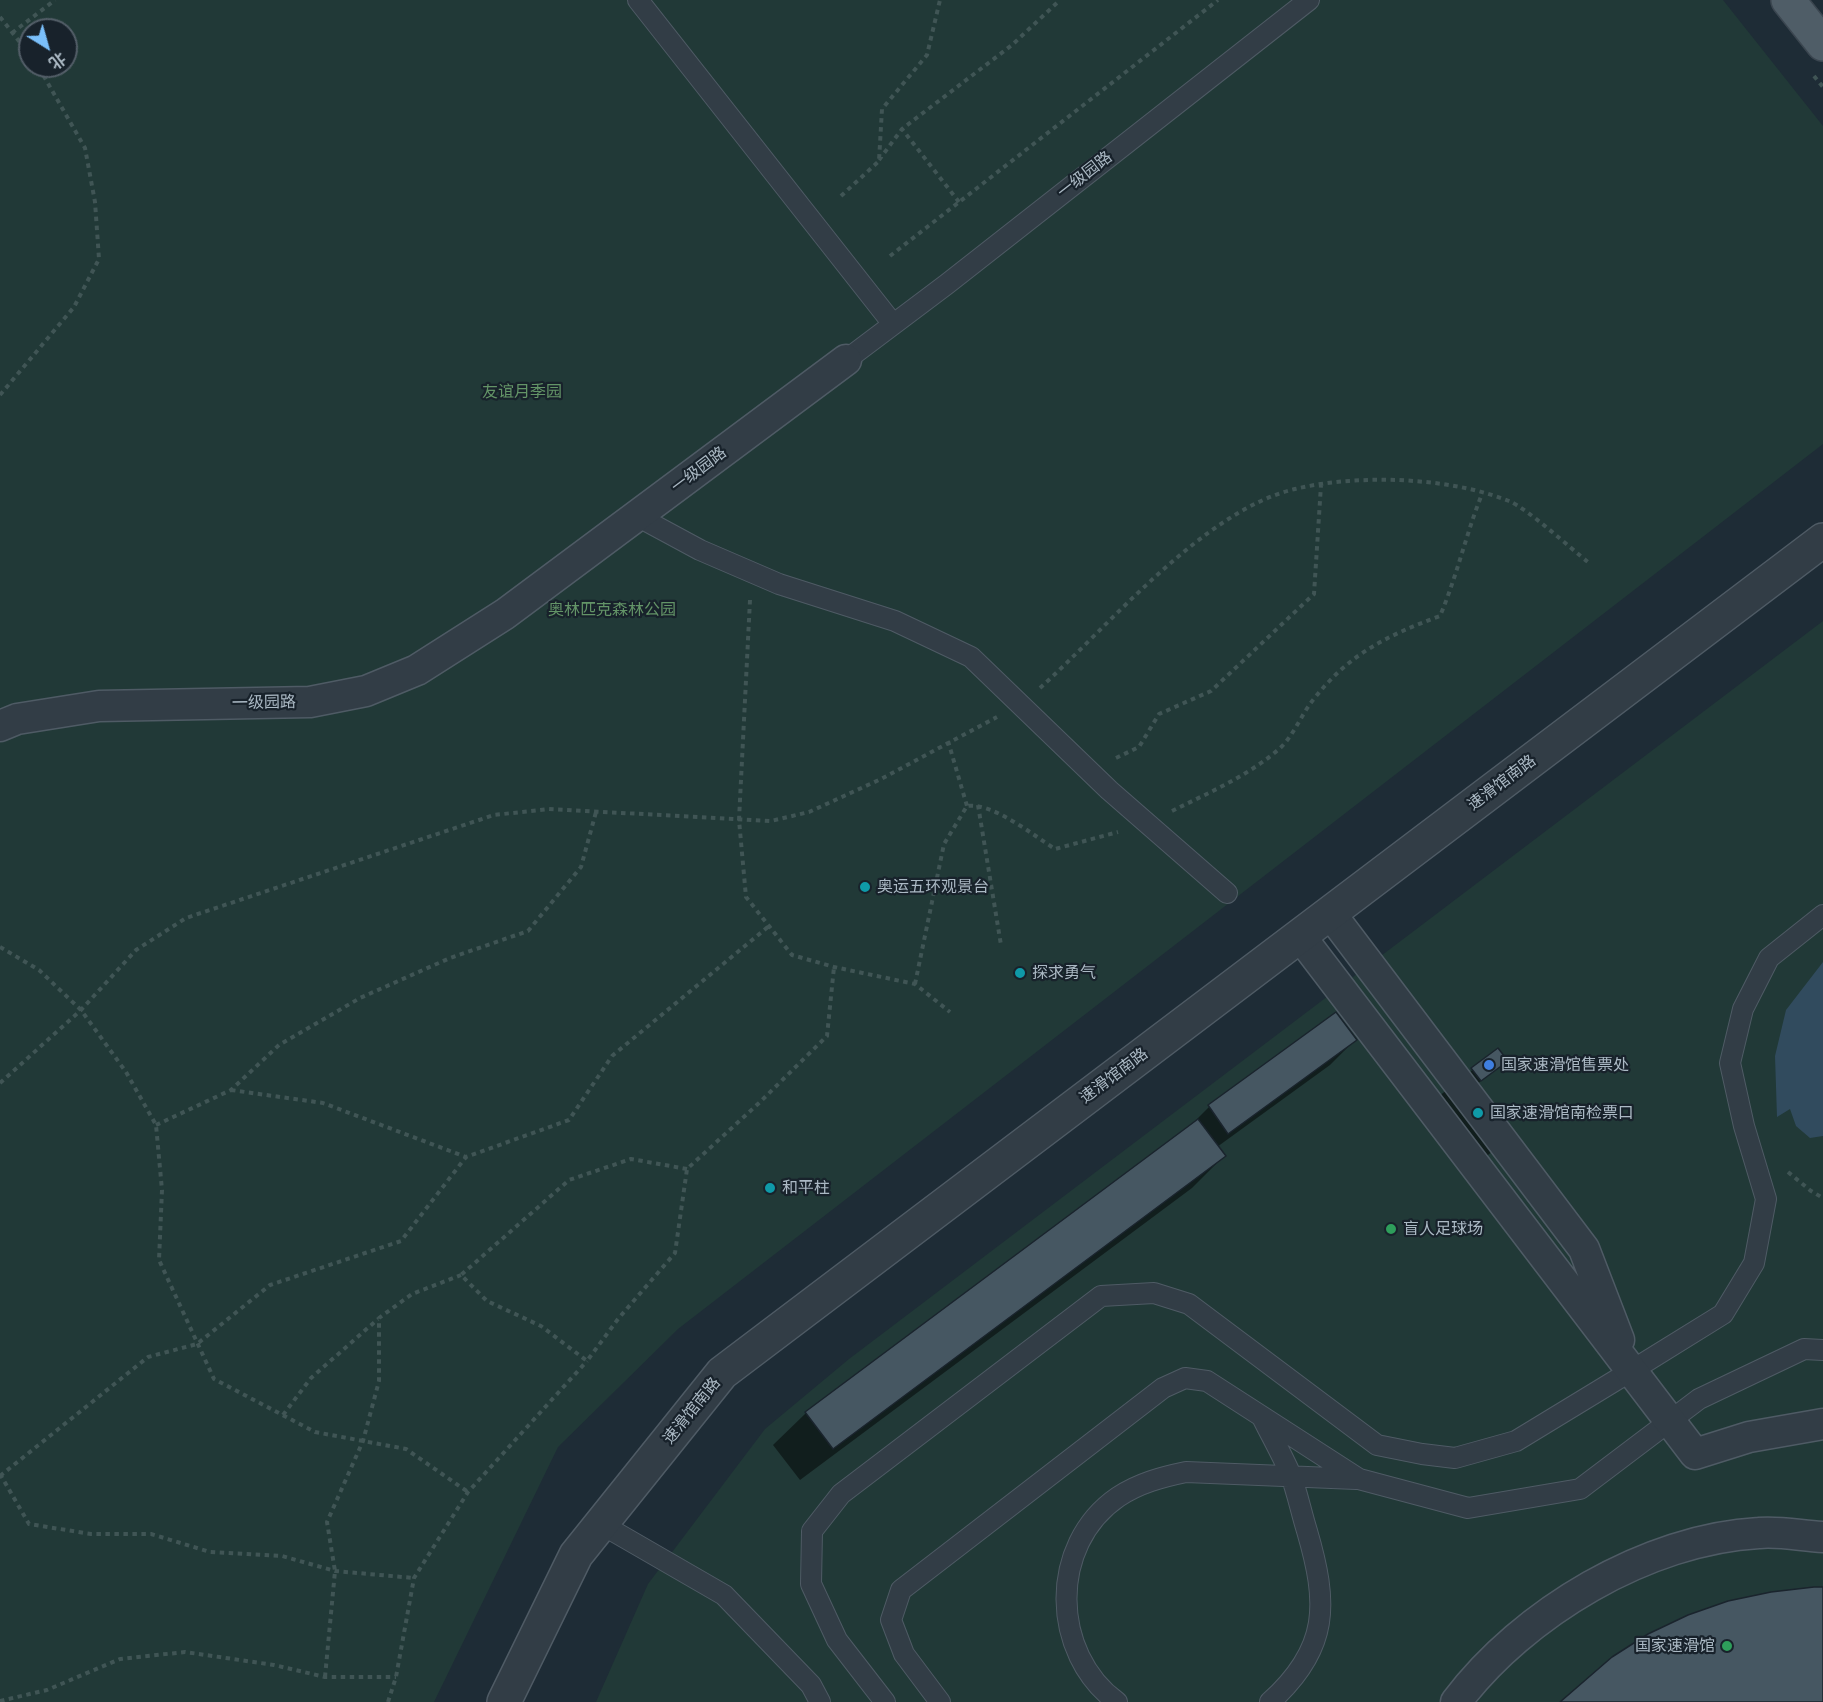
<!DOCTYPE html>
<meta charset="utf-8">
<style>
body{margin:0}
#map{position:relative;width:1823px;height:1702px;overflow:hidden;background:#1e2c36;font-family:"PT Sans Narrow","Noto Sans SC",sans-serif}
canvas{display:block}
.north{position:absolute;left:18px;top:18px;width:60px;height:60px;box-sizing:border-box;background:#18222b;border:2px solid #535e68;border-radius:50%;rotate:143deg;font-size:16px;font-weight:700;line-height:24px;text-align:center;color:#abb9c4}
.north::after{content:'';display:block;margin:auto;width:21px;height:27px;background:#7abffa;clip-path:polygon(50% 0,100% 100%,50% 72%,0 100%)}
</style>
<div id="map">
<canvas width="1823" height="1702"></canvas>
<div class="north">北</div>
</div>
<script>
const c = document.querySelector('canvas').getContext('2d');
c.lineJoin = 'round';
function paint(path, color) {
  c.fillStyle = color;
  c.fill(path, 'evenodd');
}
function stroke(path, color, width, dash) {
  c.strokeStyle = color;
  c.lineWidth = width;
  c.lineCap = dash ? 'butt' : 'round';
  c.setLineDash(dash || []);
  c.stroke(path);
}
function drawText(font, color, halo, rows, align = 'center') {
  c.font = font + ' "PT Sans Narrow","Noto Sans SC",sans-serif';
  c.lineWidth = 4.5;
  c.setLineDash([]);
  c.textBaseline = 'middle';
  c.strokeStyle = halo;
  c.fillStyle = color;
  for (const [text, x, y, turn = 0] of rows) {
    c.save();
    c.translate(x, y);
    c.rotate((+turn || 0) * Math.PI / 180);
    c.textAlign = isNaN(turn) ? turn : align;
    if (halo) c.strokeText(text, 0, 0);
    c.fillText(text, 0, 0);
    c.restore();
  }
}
paint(new Path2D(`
 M0,0H1723L1823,126V444L678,1329L558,1447L434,1702H0ZM30,30H66V66H30Z
 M1823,621V1702H596L648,1584L765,1429L849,1359Z`), '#213937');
paint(new Path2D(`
 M1823,962V1136L1810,1138L1796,1126L1790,1109L1777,1117L1775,1056L1786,1010Z`), '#314b5e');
paint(new Path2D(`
 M1336,1014L1355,1040L1330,1065L1217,1147L1224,1156L1192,1188L800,1480L773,1445L806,1413L1187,1129L1209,1107Z
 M1498,1050L1506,1061L1476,1085L1505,1142L1480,1161L1434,1100Z`), '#0007');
const building = new Path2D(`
 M1336,1012L1357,1040L1228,1134L1208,1105Z
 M1498,1048L1508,1061L1481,1081L1471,1068Z
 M1198,1119L1226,1156L833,1449L805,1412Z
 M1814,1587H1823V1702H1560L1612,1657L1648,1634L1688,1615L1728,1601L1771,1592Z`);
paint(building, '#465762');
stroke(building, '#1a242d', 1.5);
const service = new Path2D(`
 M638,0L893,324
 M846,360L947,284L1309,0
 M637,516L700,550L779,584L895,621L971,657L1109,790L1227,893
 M1263,1419C1272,1437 1282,1455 1290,1473C1297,1491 1301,1512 1307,1531C1328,1603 1330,1648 1270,1702
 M601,1524L724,1595L811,1685L820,1702
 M885,1702L837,1640L811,1584L812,1531L841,1494L1101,1296L1154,1293L1189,1304L1377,1445L1422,1454L1455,1458L1516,1441L1631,1371L1723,1314L1754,1263L1766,1199L1744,1126L1730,1063L1743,1009L1769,958L1823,915
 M940,1702L904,1654L891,1620L901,1590L1163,1388L1185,1378L1207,1381L1359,1479L1468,1508L1580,1489L1699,1399L1804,1349L1823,1350
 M1117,1702C1051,1654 1048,1545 1118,1497C1139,1483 1162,1477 1186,1472L1356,1479`);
const pedestrian = new Path2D(`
 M0,726L17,719L99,706L310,702L366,691L417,670L505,614L846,360
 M1330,913L1584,1249L1619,1340
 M1300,936L1695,1454L1749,1437L1823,1424
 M1456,1702C1523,1613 1647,1539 1759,1533C1780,1531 1802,1536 1823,1537`);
const tertiary = new Path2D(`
 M504,1702L576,1555L722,1373L1823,540`);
const primary = new Path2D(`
 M1788,0L1823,44`);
stroke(service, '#4f5b65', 22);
stroke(pedestrian, '#4f5b65', 33);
stroke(tertiary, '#4f5b65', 36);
stroke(primary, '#3b4650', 36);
stroke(new Path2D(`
 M0,17L30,55
 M12,33L55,0
 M1814,76L1823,87
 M879,160L902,129
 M841,196L879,161L882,109L927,55L940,0
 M959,202L902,129L1012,45L1060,0
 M890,256L1218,0
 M0,395L74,307L99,259L95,202L85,148L38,66
 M750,600L739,820L746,897L792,955L834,967L915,984L950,1012
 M1040,688C1109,626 1204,510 1295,489C1328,481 1365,479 1399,480C1437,482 1473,487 1509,501C1528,509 1570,548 1588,562
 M948,741L967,806
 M1116,758L1139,747L1159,714L1211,691L1314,594L1321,485
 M978,805L1001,945
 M1172,811C1208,793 1248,776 1279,749C1293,737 1301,715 1313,700C1349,654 1386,636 1440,616C1457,576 1466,534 1482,494
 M0,947L39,970L81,1010L126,1072L156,1125L162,1190L159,1260L214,1379L315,1432L406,1449L468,1492
 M915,984L944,844L967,806C992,802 1033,835 1055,849L1118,832
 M0,1083L81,1010L136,950L186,918L494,815L549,809L771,821L809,812L881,779L997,717
 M231,1090L323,1103L466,1157
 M156,1125L231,1090L279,1045L360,998L450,958L528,931L581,867L596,812
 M687,1169L631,1159L569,1180L461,1275L487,1301L541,1326L587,1361L618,1319L675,1253L687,1169L759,1103L827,1036L834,967
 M1788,1172L1811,1191L1823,1198
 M283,1415L311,1378L378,1319
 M0,1474L29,1524L91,1534H151L210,1552L282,1556L335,1571L414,1578
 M0,1476L148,1357L197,1344L270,1285L401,1241L466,1157L569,1120L612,1056L769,926
 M325,1677L335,1571L327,1522L363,1441L379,1381V1318L412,1294L461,1275
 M0,1701L47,1690L120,1659L185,1652L274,1665L325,1677H396
 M388,1702L396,1677L414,1578L468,1492L587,1361`), '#405555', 4, [4.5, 4.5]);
stroke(service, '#323d46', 20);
stroke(pedestrian, '#323d46', 30);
stroke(tertiary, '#323d46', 33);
stroke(primary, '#4f5d67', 33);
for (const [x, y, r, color] of [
 [865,887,6,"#0f9aa8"],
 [1020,973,6,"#0f9aa8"],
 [1489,1065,6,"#3f7fe0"],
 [1478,1113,6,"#0f9aa8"],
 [770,1188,6,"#0f9aa8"],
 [1391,1229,6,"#2e9e5b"],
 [1727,1646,6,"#2e9e5b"]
]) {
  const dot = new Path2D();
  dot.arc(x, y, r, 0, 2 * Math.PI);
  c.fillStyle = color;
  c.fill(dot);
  stroke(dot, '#18222b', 2);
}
drawText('16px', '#abb9c4', '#18222b', [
 ["一级园路",1085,175,-38],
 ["一级园路",699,470,-37],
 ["一级园路",264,703,-1],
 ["速滑馆南路",1502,783,-37],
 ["速滑馆南路",1114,1076,-37],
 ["速滑馆南路",692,1411,-51]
]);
drawText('16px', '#639467', '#18222b', [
 ["友谊月季园",522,392],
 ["奥林匹克森林公园",612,610]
]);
drawText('16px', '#abb9c4', '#18222b', [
 ["奥运五环观景台",877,887],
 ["探求勇气",1032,973],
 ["国家速滑馆售票处",1501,1065],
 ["国家速滑馆南检票口",1490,1113],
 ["和平柱",782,1188],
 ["盲人足球场",1403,1229],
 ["国家速滑馆",1715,1646,"right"]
], 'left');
</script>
